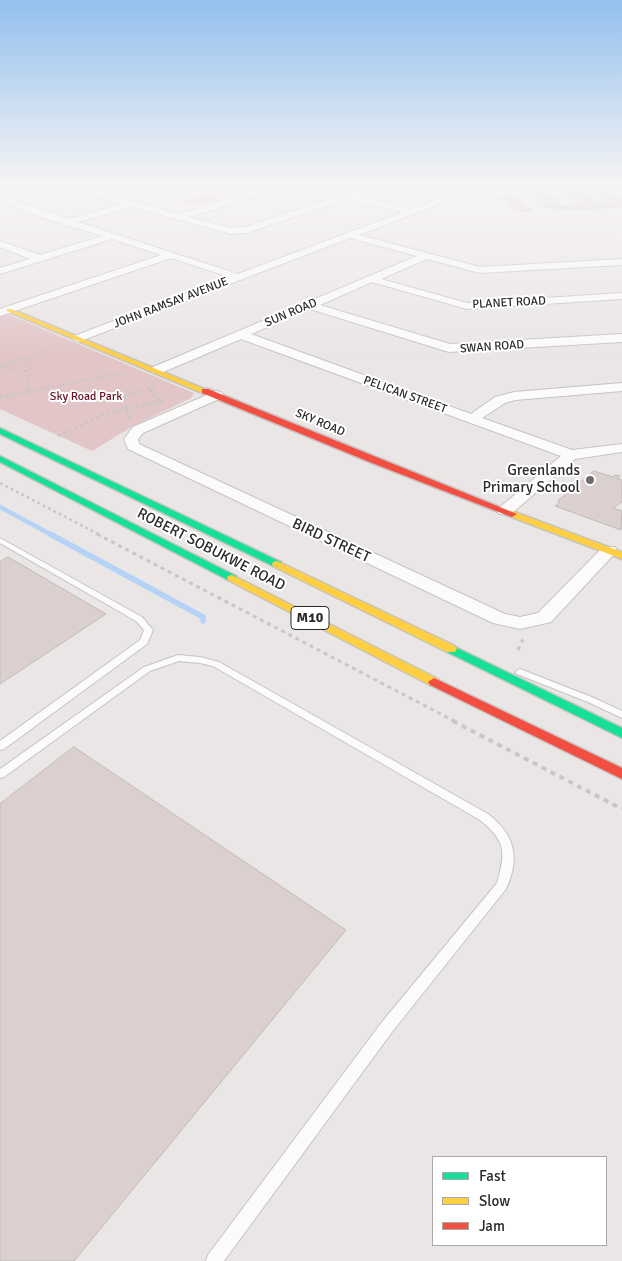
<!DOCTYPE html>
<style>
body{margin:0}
#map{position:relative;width:622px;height:1261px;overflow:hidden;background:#ebe6e6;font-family:Signika,sans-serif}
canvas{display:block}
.legend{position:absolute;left:432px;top:1156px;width:175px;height:90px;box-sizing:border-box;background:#fff;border:1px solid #aba9a9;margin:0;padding:6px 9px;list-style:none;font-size:15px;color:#2c2929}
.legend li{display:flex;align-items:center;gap:10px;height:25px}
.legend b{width:25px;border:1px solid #aba9a9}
</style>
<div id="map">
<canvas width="622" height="1261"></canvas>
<ul class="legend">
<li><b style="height:6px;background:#16e098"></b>Fast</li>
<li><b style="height:6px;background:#ffcf43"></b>Slow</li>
<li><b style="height:6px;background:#f24e42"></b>Jam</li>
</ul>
</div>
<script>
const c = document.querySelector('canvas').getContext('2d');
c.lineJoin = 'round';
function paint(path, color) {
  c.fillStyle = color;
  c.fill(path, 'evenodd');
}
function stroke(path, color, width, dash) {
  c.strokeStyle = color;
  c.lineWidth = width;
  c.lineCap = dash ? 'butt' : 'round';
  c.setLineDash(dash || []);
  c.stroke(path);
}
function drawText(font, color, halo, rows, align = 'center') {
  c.font = font + ' Signika,sans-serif';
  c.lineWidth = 4;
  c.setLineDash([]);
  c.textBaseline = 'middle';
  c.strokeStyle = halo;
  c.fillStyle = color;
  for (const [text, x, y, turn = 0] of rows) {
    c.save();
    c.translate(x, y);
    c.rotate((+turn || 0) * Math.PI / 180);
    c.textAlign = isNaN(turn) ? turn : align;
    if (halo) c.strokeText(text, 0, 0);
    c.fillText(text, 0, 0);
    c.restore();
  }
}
paint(new Path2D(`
 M210,193L224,197L195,205L180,202Z
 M5,315H10L194,393L191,398L133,426L92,451L0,409V316Z`), '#e2c5c7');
stroke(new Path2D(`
 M0,507L52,535`), '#b4d3f6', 4.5);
stroke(new Path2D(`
 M50,534L203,617V621`), '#b4d3f6', 5.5);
const building = new Path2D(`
 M343,183L349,187L337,188L327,185Z
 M554,183H573L575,185H570L585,196L593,197L588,198L596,203L583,204Z
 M585,183H597L622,199L610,200Z
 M520,184H532L538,188H543L545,189L540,190L552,199L557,198L559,200H554L560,205L547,206Z
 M510,196H514L532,211L516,212L499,197Z
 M622,201V207L554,210L551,208L602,205L546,207Z
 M594,471L613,477L615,475L620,476L617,479L622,480V502L613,508L622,511L621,530L555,506L560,502L558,501Z
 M8,557L106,614L0,684V562Z
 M74,747L346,930L74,1261H0V804Z`);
paint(building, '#dccfd0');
stroke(building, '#bebbbb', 1);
const lane = new Path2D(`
 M0,538L142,617L153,630L147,644L4,749L0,750V741L140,640L144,630L136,621L0,543Z
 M178,655L200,657L219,662L488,814C514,834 521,857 506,889L392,1032L224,1261H206L208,1255L382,1022L497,883C506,852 506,841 480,820L213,666L200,663L179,661L150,671L4,777L0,778V769L144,667Z
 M520,669L594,698L622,711V718L588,702L517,674L515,672Z`);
const street = new Path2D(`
 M71,183H159L155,185L90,187L103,193L179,214L258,190L264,187L263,183H271L272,188L264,194L189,217L231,228L245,227L378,183H389L355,196L411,209L481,183H492L359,235L480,267L622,259V265L480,273L427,259L381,279L467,303L622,293V299L467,309L372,282L320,305L450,344L622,334V342L449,352L310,309L251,334L471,414L495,397L514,392L622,383V391L515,400L505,403L482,418L572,450L622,444V452L575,459L511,514H499L497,511L499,508L561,456L241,339L161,373H153L151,370L153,367L417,256L350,238L78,342L74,340L72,338L74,336L229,277L171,258L0,316V309L161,255L112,239L0,274V268L30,259L0,247V241L40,255L103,236C79,228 16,213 0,198V192L11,199L69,219L123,204L97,197ZM347,199L403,212L238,274L78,222L132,207L231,234L246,233Z
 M216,391L221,392L223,395L221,398L143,433L138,439L139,444L505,614L520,617L538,613L603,547H615L617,551L551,622L520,629L493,623L128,449L124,439L133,427Z`);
const fast = new Path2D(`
 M0,428L281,562L282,564L281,566H273L0,434Z
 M0,456L236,576L237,578L236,580H228L0,462Z
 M451,645L622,728V738L447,652L445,649L447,646Z`);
const slow = new Path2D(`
 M7,309H11L209,391L202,393L7,311Z
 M512,511L622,552V559L509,516V512Z
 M277,561L455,646L457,649L455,652H447L273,566L272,564L273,562Z
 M232,575L438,679L440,682L434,686L430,685L228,580L227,578L228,576Z`);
const jam = new Path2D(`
 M202,389H208L517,514L512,517L509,516L372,463L202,393Z
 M434,678L622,768V779L430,685L428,682Z`);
stroke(lane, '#c7c3c3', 2);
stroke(street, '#c7c3c3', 2);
stroke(fast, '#c7c3c3', 3);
stroke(slow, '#c7c3c3', 3);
stroke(jam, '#c7c3c3', 3);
stroke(new Path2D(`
 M178,183L180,186L178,188L185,195
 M163,200L228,188
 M593,202L622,200
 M528,208L547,207`), '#c8c7c7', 1, [2, 2]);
stroke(new Path2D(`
 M21,359L32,365L31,369L27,371L28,389
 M5,366L17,371H27
 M0,367L58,345
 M42,389L122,373
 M148,389L156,384`), '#c8c7c7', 2, [2.5, 2.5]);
stroke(new Path2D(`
 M28,388V391
 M150,390L155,397L162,401
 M0,397L48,388
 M130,419L123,397L151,388
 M58,436L104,414L163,401
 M0,483L100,535`), '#c8c7c7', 2.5, [3, 3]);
stroke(new Path2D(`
 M97,534L456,722
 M518,650L524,637`), '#c8c7c7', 3, [4, 4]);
stroke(new Path2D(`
 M453,721L622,809`), '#c8c7c7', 4, [5, 5]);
paint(lane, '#fcfbfb');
paint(street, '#fcfbfb');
paint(fast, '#16e098');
paint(slow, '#ffcf43');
paint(jam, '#f24e42');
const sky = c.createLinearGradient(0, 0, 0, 359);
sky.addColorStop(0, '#93c0ee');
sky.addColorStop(0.51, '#f6f4f4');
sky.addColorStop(1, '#f6f4f400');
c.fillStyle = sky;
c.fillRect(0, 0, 622, 359);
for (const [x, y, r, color] of [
 [590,480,5,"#6f6b6b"]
]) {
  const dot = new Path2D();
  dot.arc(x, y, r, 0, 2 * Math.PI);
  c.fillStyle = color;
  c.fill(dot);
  stroke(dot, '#fff', 2);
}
drawText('12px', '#2c2929', '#fff', [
 ["JOHN RAMSAY AVENUE",171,303,-21],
 ["PLANET ROAD",509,303,-3],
 ["SUN ROAD",291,313,-23],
 ["SWAN ROAD",492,347,-4],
 ["PELICAN STREET",405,395,20],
 ["SKY ROAD",320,423,23]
]);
drawText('12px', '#661323', '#fff', [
 ["Sky Road Park",86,397]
]);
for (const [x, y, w] of [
 [310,618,38]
]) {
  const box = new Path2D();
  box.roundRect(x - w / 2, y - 11.5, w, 23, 4);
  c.fillStyle = '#fff';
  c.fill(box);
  stroke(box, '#2c2929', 1);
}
drawText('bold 14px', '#2c2929', null, [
 ["M10",310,618]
]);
drawText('15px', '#2c2929', '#fff', [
 ["Greenlands",580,471],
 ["Primary School",580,488]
], 'right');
drawText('15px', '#2c2929', '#fff', [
 ["BIRD STREET",331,541,25],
 ["ROBERT SOBUKWE ROAD",211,550,27]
]);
</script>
